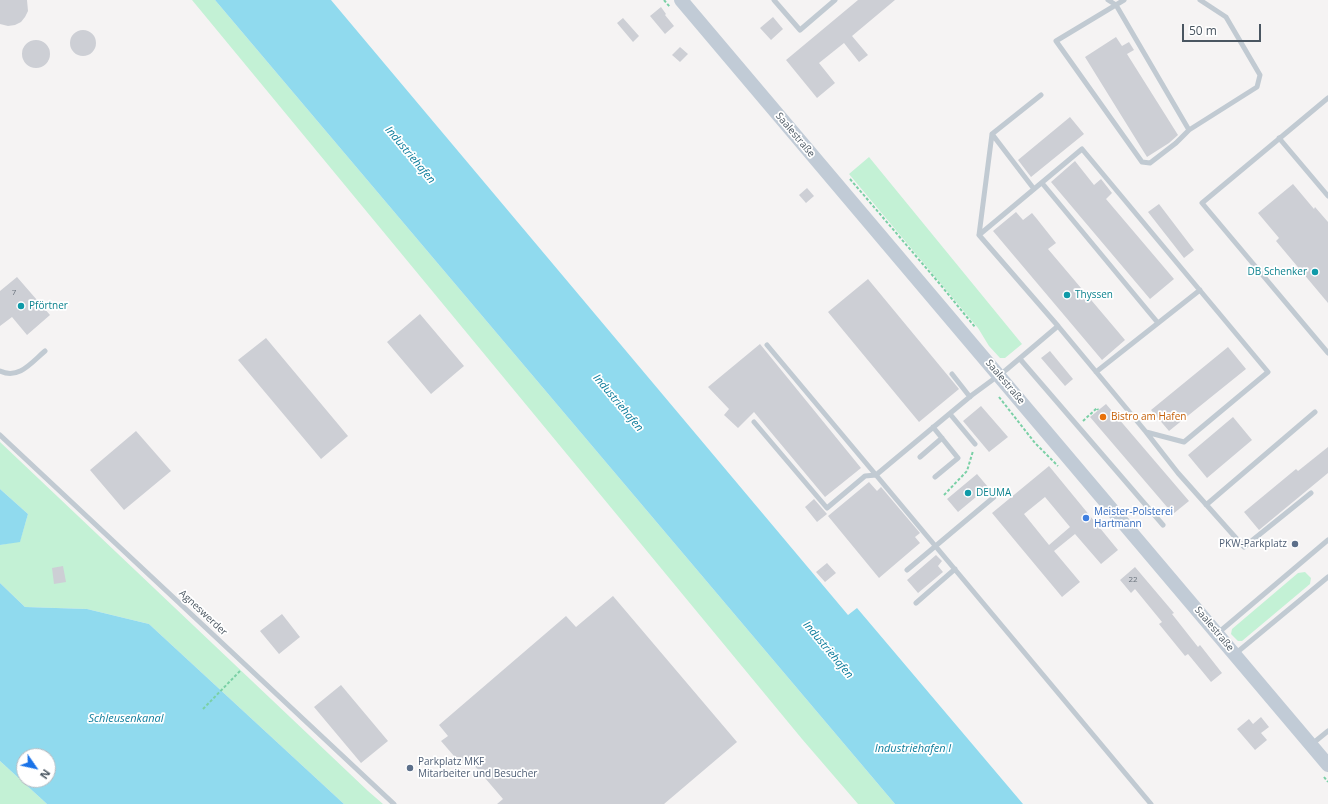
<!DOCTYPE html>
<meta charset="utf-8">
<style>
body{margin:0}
#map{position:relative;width:1328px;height:804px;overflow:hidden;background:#f5f3f3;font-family:"Open Sans",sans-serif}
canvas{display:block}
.north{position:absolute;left:16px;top:748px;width:40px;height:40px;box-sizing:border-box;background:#fff;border:1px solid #b7bbc0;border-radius:50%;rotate:124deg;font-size:11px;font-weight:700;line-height:16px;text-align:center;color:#4a5661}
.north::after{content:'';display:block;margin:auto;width:14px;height:18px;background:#1a73e8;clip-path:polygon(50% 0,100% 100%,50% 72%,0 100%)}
.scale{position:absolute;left:1182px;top:24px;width:79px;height:18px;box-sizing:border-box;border:2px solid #4a5661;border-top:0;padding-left:5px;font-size:12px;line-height:14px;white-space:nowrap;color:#4a5661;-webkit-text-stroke:3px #fff;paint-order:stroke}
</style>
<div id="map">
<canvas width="1328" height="804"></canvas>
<div class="north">N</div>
<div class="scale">50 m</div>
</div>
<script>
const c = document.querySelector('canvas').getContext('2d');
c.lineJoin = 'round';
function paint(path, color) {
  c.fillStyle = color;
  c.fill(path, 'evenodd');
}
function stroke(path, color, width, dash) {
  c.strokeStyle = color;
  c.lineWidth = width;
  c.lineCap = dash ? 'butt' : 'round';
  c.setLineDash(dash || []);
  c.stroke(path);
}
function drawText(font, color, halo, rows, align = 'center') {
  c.font = font + ' "Open Sans",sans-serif';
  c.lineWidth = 3.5;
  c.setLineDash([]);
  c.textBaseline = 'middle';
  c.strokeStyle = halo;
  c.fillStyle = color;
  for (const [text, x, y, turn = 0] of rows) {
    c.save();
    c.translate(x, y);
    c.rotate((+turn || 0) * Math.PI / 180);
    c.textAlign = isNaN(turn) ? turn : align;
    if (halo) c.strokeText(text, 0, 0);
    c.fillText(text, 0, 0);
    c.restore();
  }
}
paint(new Path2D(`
 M192,0H215L895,804H858L802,739Z
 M869,157L1022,344L1005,358H1000L989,346L978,328L849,174Z
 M0,442L368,791L383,804H344L149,624L87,609L25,607L0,583V545L20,541L28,514L0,489Z
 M1305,572L1311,578L1310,584L1242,641H1238L1231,634L1232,629L1298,573Z
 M0,761L47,804H0Z`), '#c3f1d5');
paint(new Path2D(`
 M215,0H331L848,615L857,608L1023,804H895Z
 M0,489L28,514L20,542L0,545Z
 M0,583L25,607L87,609L149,624L344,804H47L0,761ZM24,756H48V780H24Z`), '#90daee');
paint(new Path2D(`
 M0,0H27L28,11L25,17L21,22L15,25L8,26L0,24Z
 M858,0H895L852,36L868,55L859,62L844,43L819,63L835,83L817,98L786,60Z
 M661,7L666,14L665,15L674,26L665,34L650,16Z
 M773,17L783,29L771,40L760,28Z
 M623,18L639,36L633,42L617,23Z
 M70 43a13 13 0 1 1 26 0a13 13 0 1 1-26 0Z
 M1116,37L1122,46L1129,42L1134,50L1127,54L1178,135L1169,143L1147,157L1085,57Z
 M22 54a14 14 0 1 1 28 0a14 14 0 1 1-28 0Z
 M680,47L688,54L680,62L672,55Z
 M1070,117L1084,134L1031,177L1018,160Z
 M1075,161L1094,185L1101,179L1112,193L1106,199L1174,279L1150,299L1051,182Z
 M1293,184L1314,209L1315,207L1328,222V303L1276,241L1279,238L1258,213Z
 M807,188L814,196L806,203L799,195Z
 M1159,204L1194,250L1184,258L1148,212Z
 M1016,212L1023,220L1032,213L1037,219L1056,243L1048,249L1125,340L1102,360L993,231Z
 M17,277L50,315L27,335L12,317L0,326V291Z
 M868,279L959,389L919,422L828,312Z
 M420,314L464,366L431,394L387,342Z
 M266,338L348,436L321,459L238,360Z
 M760,344L861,468L825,497L754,412L738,428L724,415L729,409L708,387Z
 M1228,347L1246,369L1169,431L1151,410Z
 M1050,351L1073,379L1065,386L1041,358Z
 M1106,404L1189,501L1173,514L1090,417Z
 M981,406L1008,437L989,452L963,421Z
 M1233,417L1252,440L1207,478L1188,455Z
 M136,431L171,471L124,510L90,470Z
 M1328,447V473L1259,530L1244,512L1296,469L1298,471Z
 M1049,466L1118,550L1101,564L1075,534L1054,551L1080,582L1062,597L992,513ZM1045,497L1070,527L1049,545L1024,514Z
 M977,474L988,487L958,512L947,499Z
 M869,482L877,491L881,487L920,533L915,537L920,543L879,578L828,516Z
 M814,499L827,514L817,522L805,507Z
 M936,555L942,561L938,566L943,572L918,593L907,580Z
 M827,563L836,573L825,582L816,572Z
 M63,566L66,582L54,584L52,568Z
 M1135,567L1174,613L1172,614L1198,647L1200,645L1222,673L1211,682L1188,654L1185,656L1159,624L1162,622L1135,589L1131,593L1120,580Z
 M613,596L737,742L664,804H497L503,799L467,757L460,763L441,741L448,736L439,725L566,616L576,627Z
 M282,614L300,637L279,654L260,631Z
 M341,685L388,741L361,763L314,707Z
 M1261,717L1269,727L1261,733L1267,740L1255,750L1237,729L1249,719L1253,724Z`), '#cdcfd5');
stroke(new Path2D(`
 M664,0L670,7
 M850,179L939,283L975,327
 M999,397L1035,443L1058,466
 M1083,421L1097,408L1098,410
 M944,495L967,471L973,451
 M203,709L240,671
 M1324,777L1328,782`), '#7ad0a6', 2, [3, 2]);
stroke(new Path2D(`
 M774,0L800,30L835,0
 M1108,0L1116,5L1189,130L1257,87L1260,75L1226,17L1200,0
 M1124,0L1056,41L1142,162L1150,163L1176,143L1189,130
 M1328,98L1202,203L1328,353
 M1279,138L1328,196
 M1042,183L1158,323
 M1034,189L992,134L1041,95
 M979,235L992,134
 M1058,326L979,235L1082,149L1268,372L1184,442L1146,432L1058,326L1006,370L972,395L876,475L1151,804
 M767,345L876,475
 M1020,359L1163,525
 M0,371C19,380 32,362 45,351
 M1096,372L1200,290
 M952,374L970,397
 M950,414L975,444
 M754,422L827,508L865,476L876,475
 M933,427L958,458L935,477
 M1146,432L1178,473L1244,547L1311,493
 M0,435L394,804
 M920,457L942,438
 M1206,505L1315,412
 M907,570L994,497
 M916,603L955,569
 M1218,633L1328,540
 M1235,654L1328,577
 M1312,744L1328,731`), '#c1cad2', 5);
stroke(new Path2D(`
 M681,0L1328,765`), '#c1cbd6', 14);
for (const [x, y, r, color] of [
 [1315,272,4,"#0f9aa8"],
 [1067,295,4,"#0f9aa8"],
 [21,306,4,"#0f9aa8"],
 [1103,417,4,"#e8710a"],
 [968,493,4,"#0f9aa8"],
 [1086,518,4,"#3f7fe0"],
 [1295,544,4,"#5c6f8a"],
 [410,768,4,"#5c6f8a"]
]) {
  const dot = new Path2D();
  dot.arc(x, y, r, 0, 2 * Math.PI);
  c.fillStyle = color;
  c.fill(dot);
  stroke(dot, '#fff', 1.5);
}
drawText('8px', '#6b747e', null, [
 ["7",14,293],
 ["22",1133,580]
]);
drawText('10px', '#4a5661', '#fff', [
 ["Saalestraße",795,135,50],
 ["Saalestraße",1005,382,50],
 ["Agneswerder",203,613,43],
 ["Saalestraße",1214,629,50]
]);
drawText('10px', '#0d838f', '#fff', [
 ["DB Schenker",1307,272,"right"],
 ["Thyssen",1075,295],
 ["Pförtner",29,306],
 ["DEUMA",976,493]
], 'left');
drawText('10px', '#c56008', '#fff', [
 ["Bistro am Hafen",1111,417]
], 'left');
drawText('10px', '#366cbe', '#fff', [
 ["Meister-Polsterei",1094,512],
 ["Hartmann",1094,524]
], 'left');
drawText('10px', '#4e5e75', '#fff', [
 ["PKW-Parkplatz",1287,544],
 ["Parkplatz MKF",418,762,"left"],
 ["Mitarbeiter und Besucher",418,774,"left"]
], 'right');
drawText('italic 11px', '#0c7c9b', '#fff', [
 ["Industriehafen",410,155,50],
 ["Industriehafen",618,403,50],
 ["Industriehafen",828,650,50],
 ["Schleusenkanal",126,719],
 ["Industriehafen I",913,749]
]);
</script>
